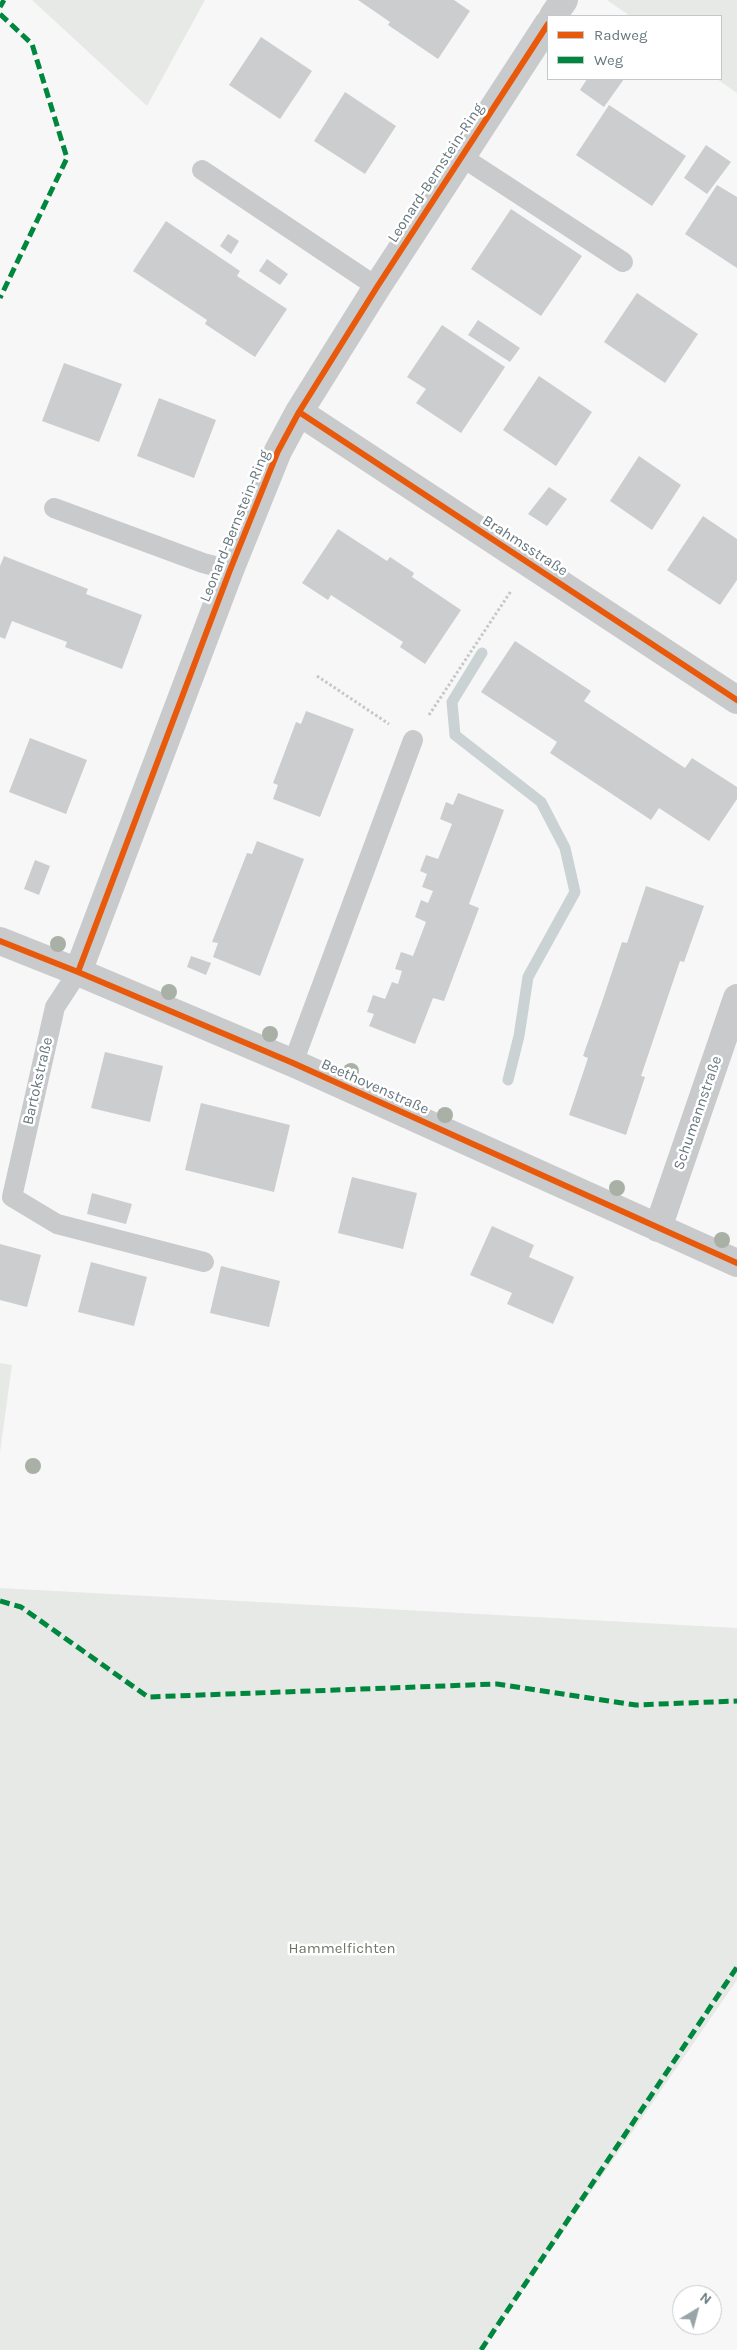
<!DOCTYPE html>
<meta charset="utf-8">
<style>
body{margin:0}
#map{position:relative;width:737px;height:2350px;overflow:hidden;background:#f7f7f7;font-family:Karla,sans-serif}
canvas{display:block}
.legend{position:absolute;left:547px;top:15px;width:175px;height:65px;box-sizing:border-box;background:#fff;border:1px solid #c2c9cb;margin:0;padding:6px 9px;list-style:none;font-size:15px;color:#66777e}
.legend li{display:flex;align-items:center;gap:10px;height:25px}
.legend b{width:25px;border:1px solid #c2c9cb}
.north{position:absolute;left:672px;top:2285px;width:50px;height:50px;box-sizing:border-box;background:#fff;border:1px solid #c2c9cb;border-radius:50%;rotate:37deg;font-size:14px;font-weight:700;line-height:20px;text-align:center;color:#66777e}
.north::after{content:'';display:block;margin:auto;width:18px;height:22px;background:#99a4a8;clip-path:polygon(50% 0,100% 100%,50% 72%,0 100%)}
</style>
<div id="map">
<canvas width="737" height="2350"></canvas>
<ul class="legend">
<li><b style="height:6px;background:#e8590c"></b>Radweg</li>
<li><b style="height:6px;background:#00873e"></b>Weg</li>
</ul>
<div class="north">N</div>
</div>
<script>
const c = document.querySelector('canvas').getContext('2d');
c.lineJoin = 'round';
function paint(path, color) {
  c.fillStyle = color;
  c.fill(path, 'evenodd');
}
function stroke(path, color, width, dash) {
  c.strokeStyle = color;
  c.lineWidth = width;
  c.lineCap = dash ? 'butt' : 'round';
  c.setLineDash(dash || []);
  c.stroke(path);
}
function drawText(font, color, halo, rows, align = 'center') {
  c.font = font + ' Karla,sans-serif';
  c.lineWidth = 5;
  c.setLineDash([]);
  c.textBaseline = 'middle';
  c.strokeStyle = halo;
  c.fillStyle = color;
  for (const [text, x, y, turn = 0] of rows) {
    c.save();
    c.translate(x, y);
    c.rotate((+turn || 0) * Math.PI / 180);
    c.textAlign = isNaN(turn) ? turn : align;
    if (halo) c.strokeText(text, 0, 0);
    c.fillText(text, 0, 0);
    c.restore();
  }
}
paint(new Path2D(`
 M32,0H205L147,106Z
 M607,0H737V93L717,79H721V16H630Z
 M0,1363L12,1365L0,1452Z
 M0,1588L737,1628V1980L482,2350H0Z`), '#e6e9e5');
stroke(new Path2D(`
 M482,653L452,702L455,735L541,802L565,848L575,892L528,977L519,1036L508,1080`), '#cad2d4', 11);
paint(new Path2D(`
 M358,0H454L470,11L438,59L388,25L390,22Z
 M261,37L312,71L280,119L229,85Z
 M587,79H624L604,107L580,90Z
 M345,92L396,126L365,174L314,141Z
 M609,105L686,156L652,206L576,155Z
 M706,145L731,162L707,194L684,178Z
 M717,185L737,197V268L685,234Z
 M511,209L582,256L541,316L471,269Z
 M166,221L240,271L237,276L287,309L255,357L205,324L207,320L133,271Z
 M228,234L239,241L231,254L220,246Z
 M267,259L288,274L280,285L259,271Z
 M637,293L698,334L665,383L604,342Z
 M478,320L520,348L510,362L468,335Z
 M442,325L505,367L461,433L416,403L426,389L407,377Z
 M64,363L122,384L99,442L42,421Z
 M539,376L592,412L556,466L503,430Z
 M159,398L216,420L194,478L137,456Z
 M639,456L681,485L652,530L610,501Z
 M549,487L567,499L547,526L528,514Z
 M703,516L737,539V580L720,605L667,570Z
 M338,529L387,561L390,557L414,573L412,577L461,610L425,664L400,647L403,642L354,610L331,595L328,600L302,583Z
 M4,556L88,589L86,594L142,615L122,669L65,647L67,642L12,621L5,639L0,637V566Z
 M515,641L591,691L584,701L685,768L692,758L737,787V799L709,841L659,808L651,820L550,753L557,742L481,692Z
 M306,711L354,729L320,817L273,799L278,785L273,783L290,738L296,722L301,724Z
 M30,738L87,760L66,814L9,792Z
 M458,793L504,810L469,904L479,908L444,1001L433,998L415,1044L369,1026L374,1014L367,1012L373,995L385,999L392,982L398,984L402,971L395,969L401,952L413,956L426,922L415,917L421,900L428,903L433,891L422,887L427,874L420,871L426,855L438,859L452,824L440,819L446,802L453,805Z
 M257,841L304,859L260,976L213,957L218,943L212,942L247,853L252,854Z
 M35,860L50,866L39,895L24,889Z
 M646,886L704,906L684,962L680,961L641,1076L645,1077L626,1135L569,1115L588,1058L583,1056L603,999L622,942L627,943Z
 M191,956L211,963L206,975L187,967Z
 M105,1052L163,1066L150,1122L91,1108Z
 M201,1103L290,1125L274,1192L185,1170Z
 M352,1177L417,1193L403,1249L338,1233Z
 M92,1193L132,1204L126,1224L87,1214Z
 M492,1226L534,1245L529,1257L574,1277L553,1324L507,1304L512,1293L470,1275Z
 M0,1244L41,1255L27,1307L0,1300Z
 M91,1262L147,1277L134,1326L78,1312Z
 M221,1266L280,1281L269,1327L210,1313Z`), '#cccdce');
stroke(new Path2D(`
 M317,676L389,724
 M429,715L511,591`), '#c7c7c8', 3, [2.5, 2.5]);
stroke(new Path2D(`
 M462,157L623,262
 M202,170L377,287
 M54,508L203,563L230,570
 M78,972L55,1007L12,1197L57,1224L204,1262
 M293,1063L413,740`), '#c8cacb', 20);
stroke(new Path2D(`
 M553,16L564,0
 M299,412L737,700
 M0,941L78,972L293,1063L737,1263
 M78,972L230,570L278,451L299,412L377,287L548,24
 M658,1228L737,998`), '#c8cacb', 28);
stroke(new Path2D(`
 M0,7L4,0
 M0,14L32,44L67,158L0,298
 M0,1601L21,1607L148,1697L497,1684L636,1705L737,1701
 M481,2350L737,1967`), '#00873e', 5, [10, 5]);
stroke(new Path2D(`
 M299,412L737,700
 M0,941L78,972L293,1063L737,1263
 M78,972L230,570L278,451L299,412L377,287L548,24`), '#e8590c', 6);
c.fillStyle = '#a9b1a7';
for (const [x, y] of [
 [58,944],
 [169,992],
 [270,1034],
 [351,1071],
 [445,1115],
 [617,1188],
 [722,1240],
 [33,1466]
]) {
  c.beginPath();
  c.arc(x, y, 8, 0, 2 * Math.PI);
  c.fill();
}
drawText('15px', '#66777e', '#fff', [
 ["Leonard-Bernstein-Ring",436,173,-57],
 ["Leonard-Bernstein-Ring",235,526,-68],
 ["Brahmsstraße",525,546,33],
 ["Bartokstraße",38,1081,-77],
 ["Beethovenstraße",375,1087,24],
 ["Schumannstraße",698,1113,-71]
]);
drawText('15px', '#6a7765', '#fff', [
 ["Hammelfichten",342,1949]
]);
</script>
